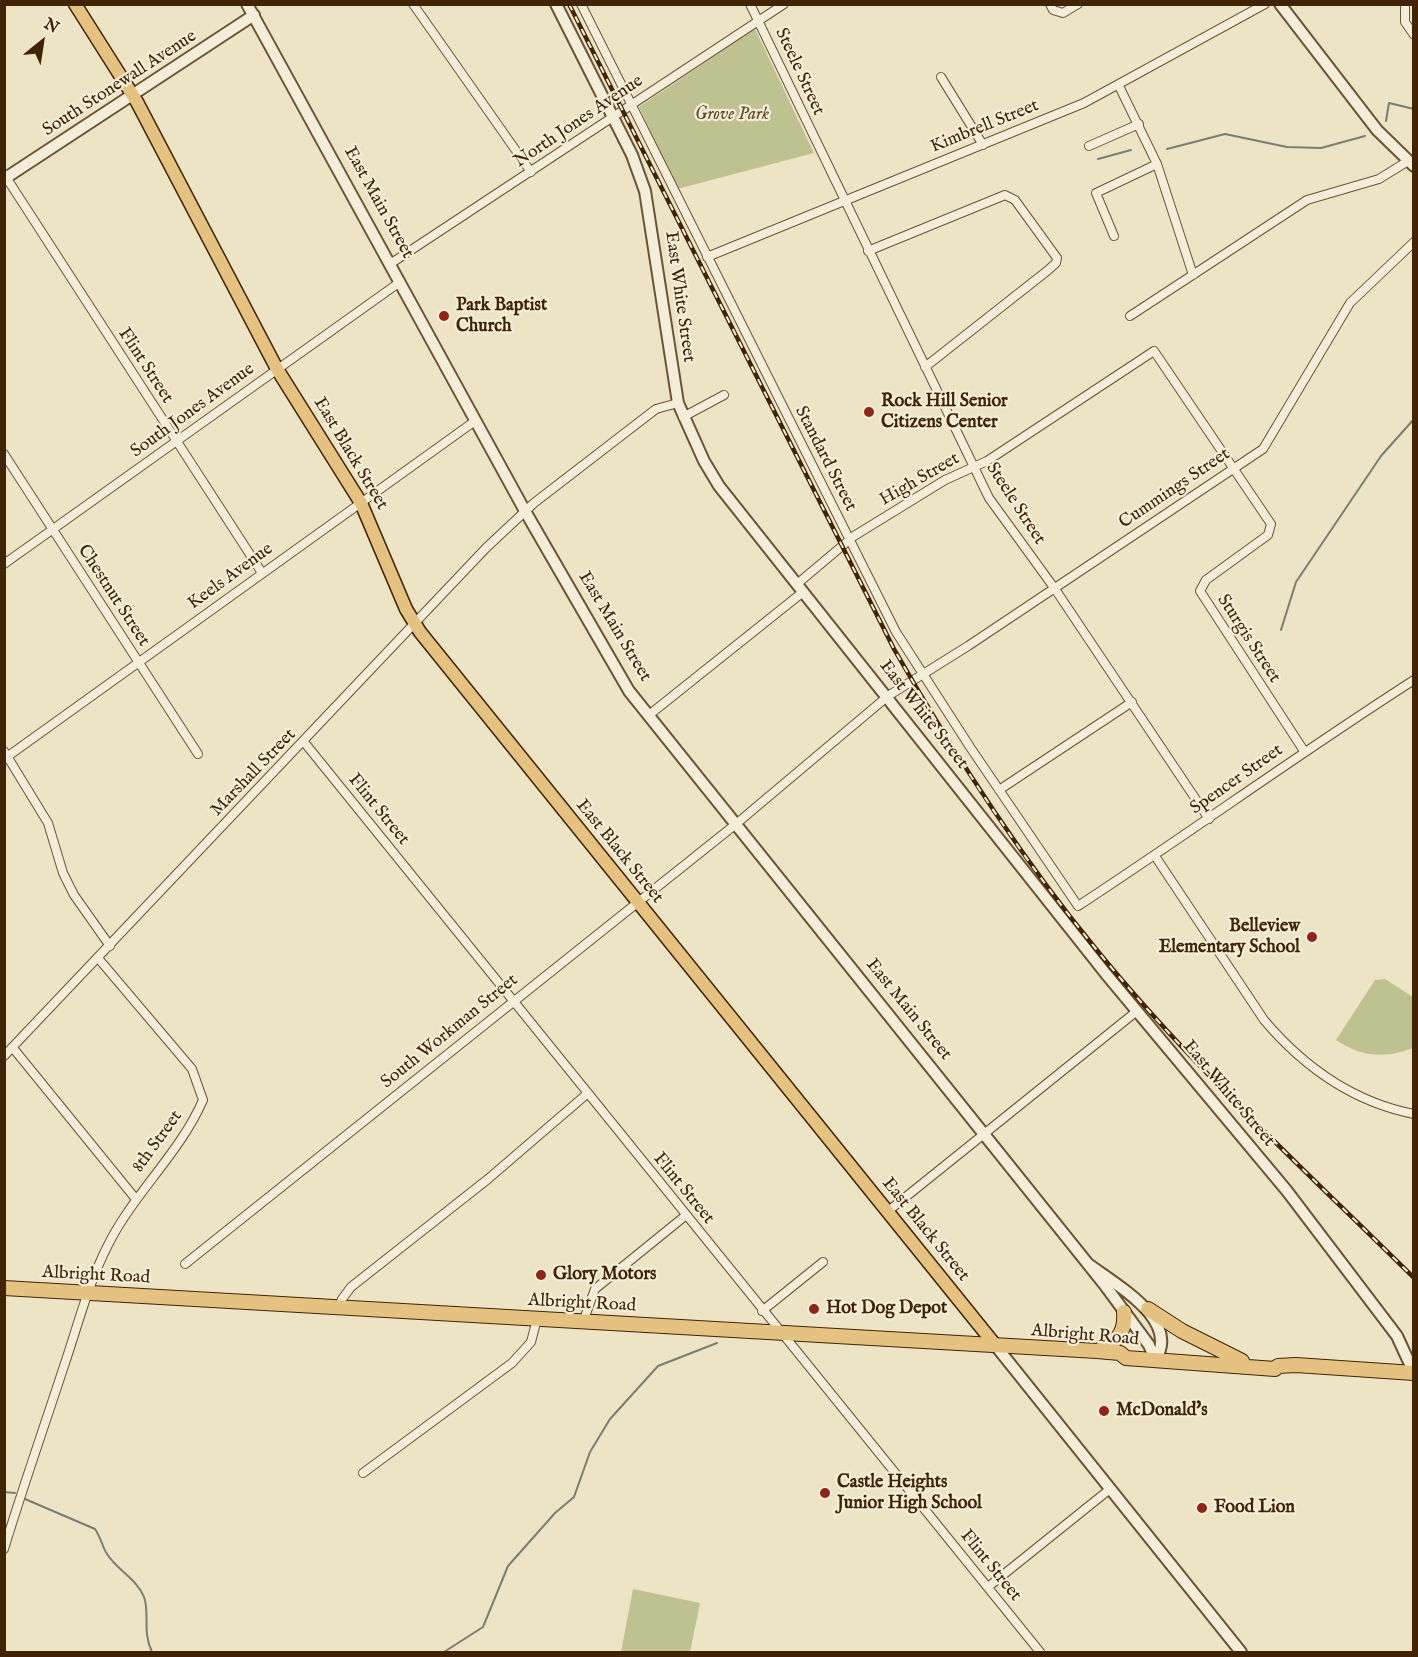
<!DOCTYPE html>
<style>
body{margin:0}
#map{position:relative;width:1418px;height:1657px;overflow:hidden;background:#ede4c5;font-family:"IM FELL English",serif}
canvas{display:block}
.frame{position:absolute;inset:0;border:6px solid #402405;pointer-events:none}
.north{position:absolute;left:12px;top:12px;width:60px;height:60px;-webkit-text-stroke:4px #f3edd9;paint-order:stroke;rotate:30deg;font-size:16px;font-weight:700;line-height:24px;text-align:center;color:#402405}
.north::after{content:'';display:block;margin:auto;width:21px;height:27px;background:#402405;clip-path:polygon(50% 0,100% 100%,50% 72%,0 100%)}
</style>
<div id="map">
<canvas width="1418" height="1657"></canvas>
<div class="frame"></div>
<div class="north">N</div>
</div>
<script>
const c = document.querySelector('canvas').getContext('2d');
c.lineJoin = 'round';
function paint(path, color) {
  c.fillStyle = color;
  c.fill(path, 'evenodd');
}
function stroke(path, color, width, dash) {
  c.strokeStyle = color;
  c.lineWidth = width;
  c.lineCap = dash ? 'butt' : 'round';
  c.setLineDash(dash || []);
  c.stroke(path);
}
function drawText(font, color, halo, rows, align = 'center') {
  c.font = font + ' "IM FELL English",serif';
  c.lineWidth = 4.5;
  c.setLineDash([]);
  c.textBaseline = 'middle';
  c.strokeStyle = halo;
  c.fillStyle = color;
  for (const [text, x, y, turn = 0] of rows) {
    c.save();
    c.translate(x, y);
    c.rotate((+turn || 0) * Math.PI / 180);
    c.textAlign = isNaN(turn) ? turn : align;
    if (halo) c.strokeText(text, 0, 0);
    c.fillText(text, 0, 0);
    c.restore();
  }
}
paint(new Path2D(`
 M755,29L814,153L677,189L639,107Z
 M1385,979L1413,997V1048C1385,1059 1361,1057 1336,1040L1375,980Z
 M633,1589L700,1603L690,1652H621Z`), '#bec291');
stroke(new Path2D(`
 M1386,121L1389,103L1414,109
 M1167,149L1225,134L1287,147L1321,148L1365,136
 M1098,159L1131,150
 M1281,630L1296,582L1381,456L1414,419
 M4,1492L15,1493
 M25,1499L95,1529C101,1538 102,1546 107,1554C117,1570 137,1579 144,1597C150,1613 142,1632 152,1652
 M444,1652L483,1627L508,1566L555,1513L574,1497L590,1452L610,1419L658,1366L717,1343`), '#777f73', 2);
const minor = new Path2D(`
 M413,4L531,172
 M581,4L896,632L970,747L1078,906C1191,832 1300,753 1414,680
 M750,4L989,498L1055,589L1209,819
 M1050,4L1053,10L1063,13L1078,4
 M1405,4V22L1414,35
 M941,77L983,145
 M1119,86L1157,164L1193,275
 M1089,146L1139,124
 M4,174L262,573
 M1114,236L1096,193L1157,164
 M868,251L1005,195L1015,200L1057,258L1056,263L1047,271L925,367
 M707,257L1084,103L1265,4
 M390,264L784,4
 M1130,316L1307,200L1379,179L1408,161
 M683,417L724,395
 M4,454L198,754
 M4,564L400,282
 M797,584L854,536L945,480L987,461L1154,351L1271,524L1268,535L1206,580L1200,591L1304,751
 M649,715L803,592
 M304,742L1040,1652
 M4,751L48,823L63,873L74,895L110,946
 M4,759L475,421
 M999,790L1132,702
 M1155,856L1264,1020C1303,1066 1353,1102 1414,1114
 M13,1048L135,1198
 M4,1056L486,548L534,503L656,409L678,403
 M887,1212L1137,1011
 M185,1264L736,824L888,696L968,646L1263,449L1350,303L1414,242
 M339,1308L342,1299L351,1287L488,1179L588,1093
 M762,1311L823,1262
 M583,1322L595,1289L685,1216
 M363,1473L512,1363L531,1342L537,1319
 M4,1549C23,1487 44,1427 64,1366C78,1325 88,1284 108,1245C134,1193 180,1153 203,1100L192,1069L98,958
 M988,1587L1110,1489`);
const tertiary = new Path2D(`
 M247,4L525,511L629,691L1104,1284L1149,1345L1155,1360C1182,1320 1114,1284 1087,1263
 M556,4L632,155L645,191L678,403L704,461L719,486L1106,974L1287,1191L1397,1336L1414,1373
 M1280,4L1377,130L1414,166
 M4,179L254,15
 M996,1346L1241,1652`);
const primary = new Path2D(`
 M75,4L137,102L277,369L361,503L406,609L420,632L996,1346`);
const trunk = new Path2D(`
 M4,1288L1097,1351L1120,1353L1126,1358L1275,1369L1278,1366L1296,1365L1414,1373
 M1148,1309L1182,1331L1242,1361
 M1098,1351C1116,1342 1126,1334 1124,1312`);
stroke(minor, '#6b5435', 10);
stroke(tertiary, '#6b5435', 14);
stroke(primary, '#402405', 15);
stroke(trunk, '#402405', 16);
stroke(minor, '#f3edd9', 8);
stroke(tertiary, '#f3edd9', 10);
stroke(primary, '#e6c282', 12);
stroke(trunk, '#e6c282', 14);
const rail = new Path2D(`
 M569,4L894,649C954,754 1019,855 1096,949C1192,1067 1306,1171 1414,1278`);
stroke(rail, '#402405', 4.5);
stroke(rail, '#f3edd9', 2, [7]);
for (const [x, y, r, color] of [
 [444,316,6,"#8f2418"],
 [869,412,6,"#8f2418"],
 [1312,937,6,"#8f2418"],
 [541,1275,6,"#8f2418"],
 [814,1309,6,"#8f2418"],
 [1104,1411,6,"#8f2418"],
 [825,1493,6,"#8f2418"],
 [1202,1508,6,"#8f2418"]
]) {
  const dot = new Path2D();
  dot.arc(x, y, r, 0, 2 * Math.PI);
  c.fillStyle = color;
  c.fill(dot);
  stroke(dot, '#f3edd9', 2);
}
drawText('18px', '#402405', '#f3edd9', [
 ["Steele Street",799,72,65],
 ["South Stonewall Avenue",120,84,-33],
 ["North Jones Avenue",579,122,-34],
 ["Kimbrell Street",985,127,-22],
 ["East Main Street",378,203,61],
 ["East White Street",679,297,82],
 ["Flint Street",145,366,57],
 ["South Jones Avenue",193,411,-36],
 ["East Black Street",350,454,59],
 ["Standard Street",825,459,63],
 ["High Street",920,480,-30],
 ["Cummings Street",1175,489,-34],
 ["Steele Street",1015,504,57],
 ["Keels Avenue",231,577,-36],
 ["Chestnut Street",113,596,57],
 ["East Main Street",614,627,59],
 ["Sturgis Street",1248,639,57],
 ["East White Street",923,715,52],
 ["Marshall Street",254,773,-46],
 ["Spencer Street",1237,780,-35],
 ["Flint Street",378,810,51],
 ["East Black Street",619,852,51],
 ["East Main Street",908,1010,51],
 ["South Workman Street",450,1032,-39],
 ["East White Street",1228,1094,50],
 ["8th Street",158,1142,-54],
 ["Flint Street",683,1189,51],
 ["East Black Street",925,1230,51],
 ["Albright Road",96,1276,3],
 ["Albright Road",582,1304,3],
 ["Albright Road",1085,1336,5],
 ["Flint Street",990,1566,51]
]);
drawText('italic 18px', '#604c28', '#f3edd9', [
 ["Grove Park",732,115]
]);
drawText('bold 18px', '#402405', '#f3edd9', [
 ["Park Baptist",456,306],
 ["Church",456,327],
 ["Rock Hill Senior",881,402],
 ["Citizens Center",881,423],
 ["Belleview",1300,927,"right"],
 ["Elementary School",1300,948,"right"],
 ["Glory Motors",553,1275],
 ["Hot Dog Depot",826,1309],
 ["McDonald's",1116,1411],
 ["Castle Heights",837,1483],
 ["Junior High School",837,1504],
 ["Food Lion",1214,1508]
], 'left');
</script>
